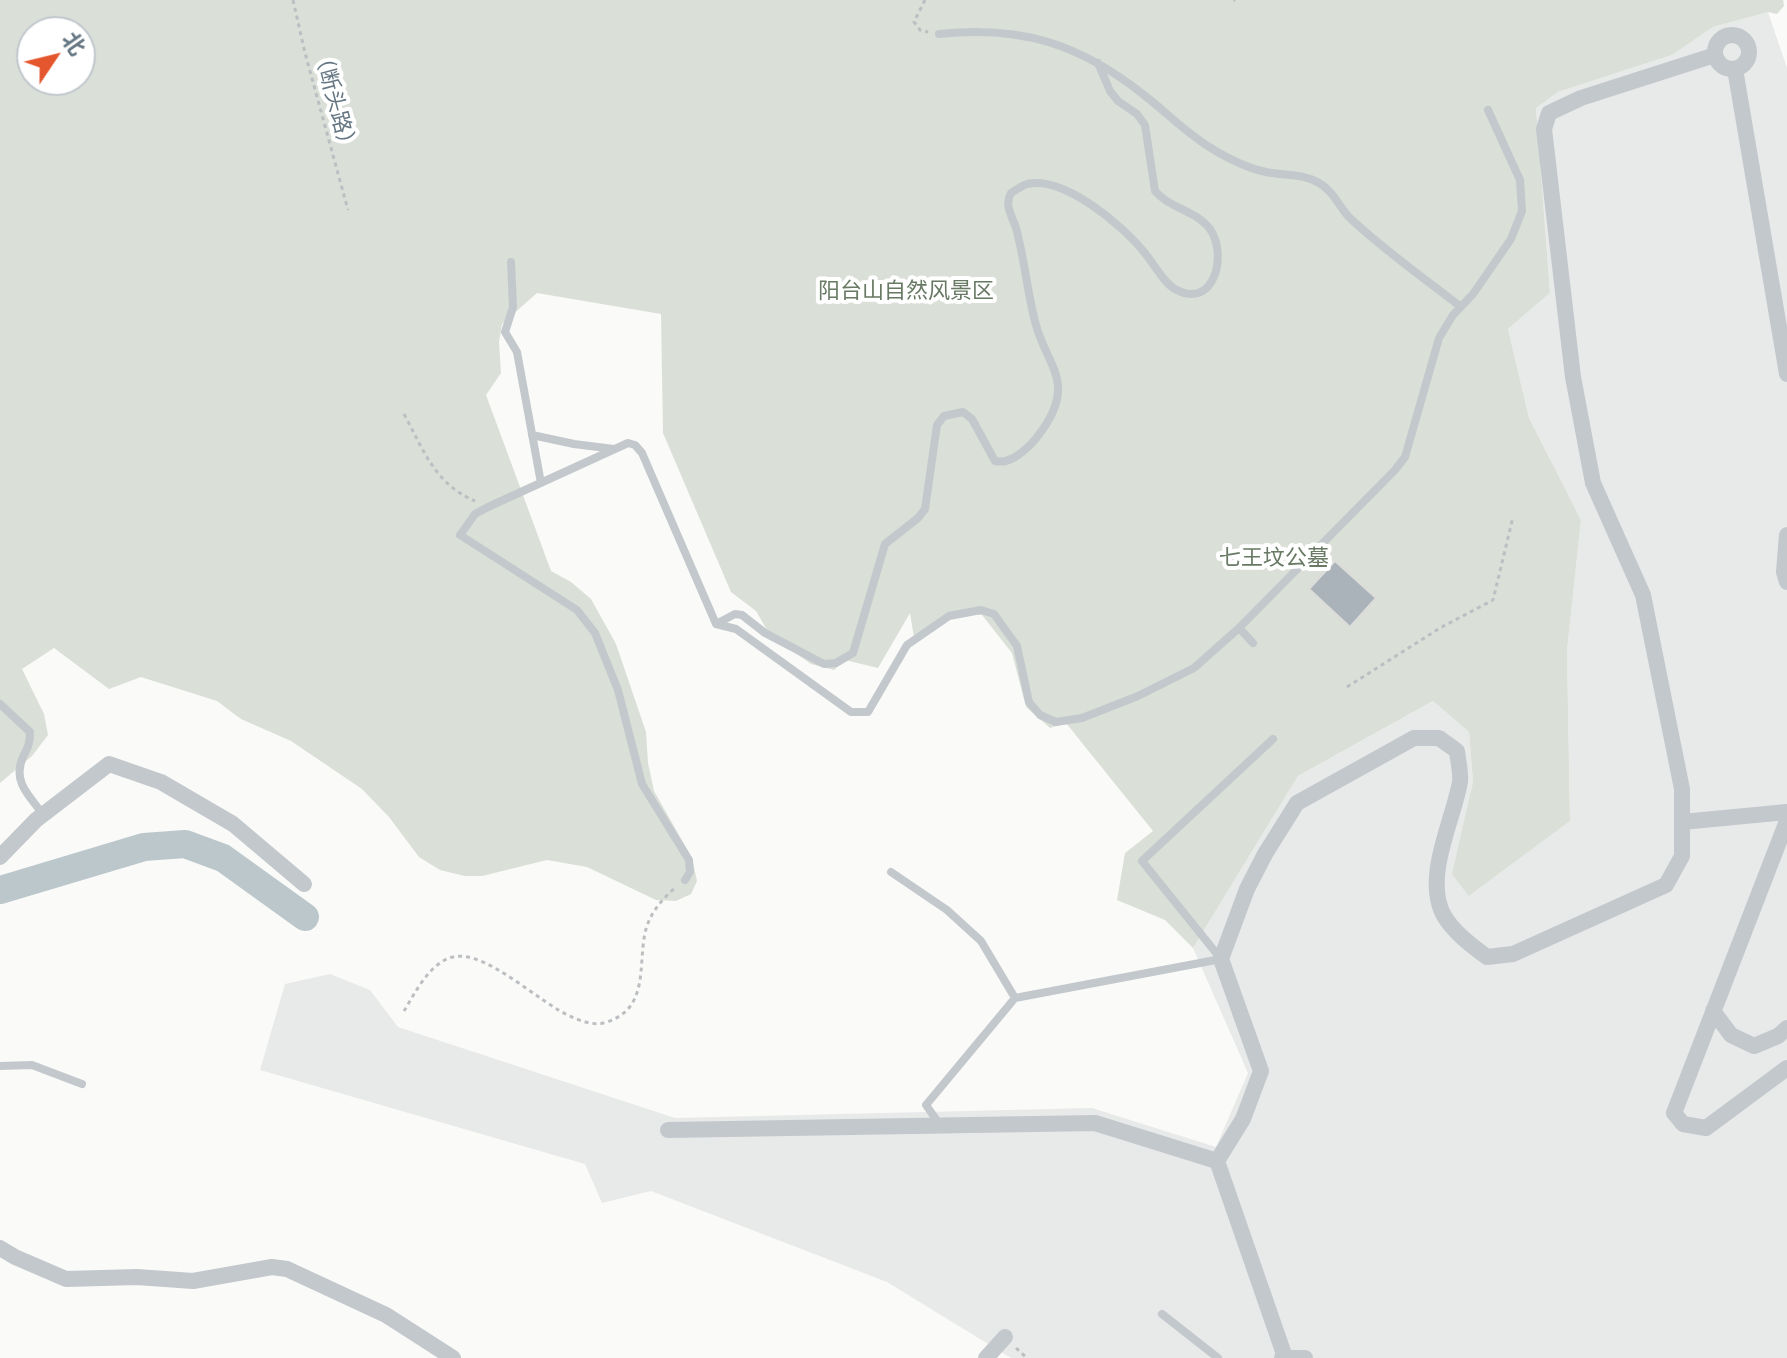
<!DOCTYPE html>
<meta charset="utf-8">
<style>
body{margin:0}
#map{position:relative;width:1787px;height:1358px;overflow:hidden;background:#fafaf8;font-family:Lato,"Noto Sans SC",sans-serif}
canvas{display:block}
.north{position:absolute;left:16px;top:16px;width:80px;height:80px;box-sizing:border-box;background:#fff;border:2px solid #c1c8cd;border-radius:50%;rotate:55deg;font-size:22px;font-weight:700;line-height:32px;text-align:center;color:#657683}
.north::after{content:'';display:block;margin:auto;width:28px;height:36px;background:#e4572e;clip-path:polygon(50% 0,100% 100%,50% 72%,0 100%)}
</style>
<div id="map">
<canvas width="1787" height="1358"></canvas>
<div class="north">北</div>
</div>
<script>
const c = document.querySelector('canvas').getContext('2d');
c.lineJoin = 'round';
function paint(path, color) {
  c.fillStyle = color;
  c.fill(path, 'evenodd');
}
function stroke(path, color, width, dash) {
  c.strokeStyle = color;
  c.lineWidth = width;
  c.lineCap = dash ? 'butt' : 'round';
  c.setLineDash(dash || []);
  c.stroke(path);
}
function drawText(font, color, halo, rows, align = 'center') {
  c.font = font + ' Lato,"Noto Sans SC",sans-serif';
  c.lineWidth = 8;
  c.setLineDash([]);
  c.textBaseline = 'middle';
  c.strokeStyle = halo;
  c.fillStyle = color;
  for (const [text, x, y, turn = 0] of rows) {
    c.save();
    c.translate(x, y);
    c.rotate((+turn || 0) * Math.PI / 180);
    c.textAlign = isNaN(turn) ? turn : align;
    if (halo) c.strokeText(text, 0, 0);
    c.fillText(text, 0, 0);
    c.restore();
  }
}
paint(new Path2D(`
 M1768,12L1787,68V1358H1011L887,1282L651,1191L602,1203L585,1164L260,1070L285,984L330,974L370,990L398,1027L675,1118L1092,1108L1216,1147L1248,1073L1193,948L1298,776L1433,701L1469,732L1473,782L1464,827L1469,896L1570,821L1567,649L1581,520L1529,418L1508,329L1550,293L1536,108L1558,92L1672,55L1713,27Z`), '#e8e9e9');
paint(new Path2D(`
 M0,0H1783L1784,6L1777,14L1768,12L1713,27L1672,55L1558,92L1536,108L1550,293L1508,329L1529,418L1581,520L1567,650L1570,821L1469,896L1452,874L1473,782L1469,732L1433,701L1298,776L1193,948L1165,920L1117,900L1125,853L1153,831L1066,723L1050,728L1026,707L1012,653L982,615H955L915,643L910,613L878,668L845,660L834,670L811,664L787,647L767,630L756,611L731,592L663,433L661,314L537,293L502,324L499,342L501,373L486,395L551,571L571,582L591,599L616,644L646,732L648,763L654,791L692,858L697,881L691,894L676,901L656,900L587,867L547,860L482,876H465L440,870L419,857L389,817L362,789L291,741L241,719L217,701L141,677L109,689L54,648L22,669L44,714L48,735L32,756L0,783ZM32,32H80V80H32Z`), '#dadfd7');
stroke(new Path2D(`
 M0,890L144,847L185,844L223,858L305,917`), '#bbc7cb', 28);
const building = new Path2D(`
 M1335,561L1376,598L1350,627L1309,589Z`);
paint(building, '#aab3b9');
stroke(building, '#dcdcda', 2);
stroke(new Path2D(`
 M293,0L305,53L348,210
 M925,0L914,22L920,30L928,32
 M1234,0L1235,1
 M404,414C424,451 435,484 475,501
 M1347,687L1440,628L1493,600L1513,517
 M404,1011C415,993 430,962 453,957C486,949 540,1004 572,1017C583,1022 595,1026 607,1022C649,1008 638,966 645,933C649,914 662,899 676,887
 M1016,1348L1027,1358`), '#bbbfc2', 3, [4, 4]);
stroke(new Path2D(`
 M939,34C1021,25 1080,44 1144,95C1166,112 1186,133 1211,148C1227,158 1247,168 1266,172C1285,176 1302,173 1319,183C1335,192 1339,208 1351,219C1385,251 1424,278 1461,307
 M511,262L513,307L505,332L517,352L541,483
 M532,435L574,444L614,449
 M716,624L735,614L742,615L765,633L824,664L836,663L853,653L885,544L918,518L925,509L937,425L944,416L963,412L972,419L995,461C1008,464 1019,455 1028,447C1036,440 1041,432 1047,423C1073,380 1047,365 1036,325C1027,293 1025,260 1016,228C1012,216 1004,205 1011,193C1016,190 1021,186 1027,184C1064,175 1123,226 1144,252C1154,264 1163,282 1175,289C1214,311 1228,255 1210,229C1197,211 1169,208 1155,191L1145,125L1137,114L1118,101L1110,91L1098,63
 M1253,643L1239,628L1395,470L1405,457L1439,338L1453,315L1473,294L1511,239L1522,211L1520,180L1488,110
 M0,704L30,732C30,744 28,747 23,757C12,781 29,796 43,814
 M891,872L947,910L981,941L1015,998L1221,959L1142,861L1273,739
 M685,880L690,872L689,860L642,784L618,690L595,633L577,610L460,535L475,514L488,507L628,443L635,445L642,453L716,624L736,629L851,712H868L907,645L949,616L981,610L994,614L1017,646L1029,702L1040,715L1056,722L1082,718L1138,696L1194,668L1239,628
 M0,1066L32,1065L82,1084
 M940,1125L926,1105L1015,998
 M1162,1314L1218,1358`), '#c3c8cc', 8);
stroke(new Path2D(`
 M1715 52a17 17 0 1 1 34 0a17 17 0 1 1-34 0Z
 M1735,69L1787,374
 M1787,535L1784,572L1787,582
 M1787,821L1674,1113L1683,1124L1706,1128L1787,1068
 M1682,822L1787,812
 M0,857L36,820L109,764L161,782L233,824L304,884
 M1713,1011L1731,1035L1754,1046L1778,1036L1787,1028
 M668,1130L1095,1123L1217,1161L1243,1119L1261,1071L1221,959L1247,889L1265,854L1297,803L1414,738H1439L1457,751C1458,761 1461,772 1460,782C1453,821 1424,876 1443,914C1452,931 1472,946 1487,957L1513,954L1666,885L1682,856V789L1643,595L1593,483L1573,377L1544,129L1549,113L1581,98L1715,55
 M1217,1161L1285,1357
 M0,1248L15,1257L66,1279L137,1277L193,1281L272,1267L287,1269L386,1315L453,1358
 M986,1358L1005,1337
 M1282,1358H1305`), '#c3c8cc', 16);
drawText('22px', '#657683', '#fff', [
 ["（断头路）",335,101,75]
]);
drawText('22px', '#687a64', '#fff', [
 ["阳台山自然风景区",906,291],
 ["七王坟公墓",1274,558]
]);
</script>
